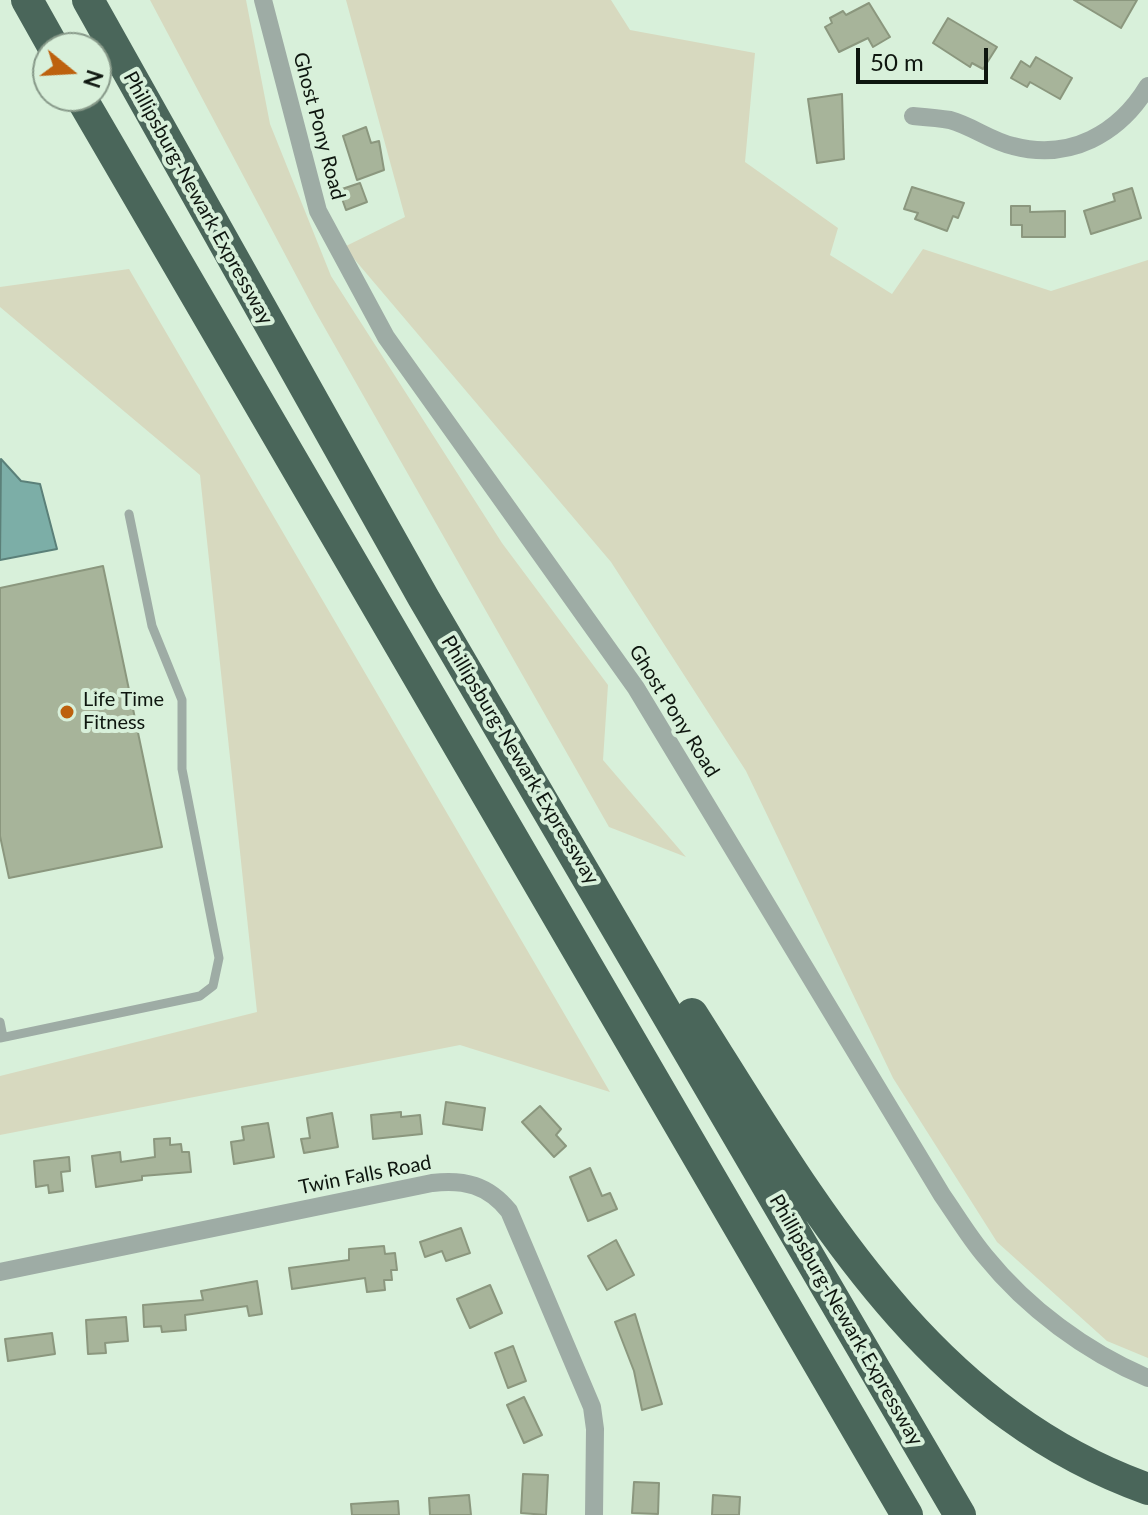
<!DOCTYPE html>
<style>
body{margin:0}
#map{position:relative;width:1148px;height:1515px;overflow:hidden;background:#d8f0da;font-family:Lato,sans-serif}
canvas{display:block}
.north{position:absolute;left:32px;top:32px;width:80px;height:80px;box-sizing:border-box;background:#d8f0da;border:2px solid #879989;border-radius:50%;rotate:108deg;font-size:22px;font-weight:700;line-height:32px;text-align:center;color:#0e160f}
.north::after{content:'';display:block;margin:auto;width:28px;height:36px;background:#bd610e;clip-path:polygon(50% 0,100% 100%,50% 72%,0 100%)}
.scale{position:absolute;left:856px;top:48px;width:132px;height:36px;box-sizing:border-box;border:4px solid #0e160f;border-top:0;padding-left:10px;font-size:24px;line-height:28px;white-space:nowrap;color:#0e160f;-webkit-text-stroke:6px #d8f0da;paint-order:stroke}
</style>
<div id="map">
<canvas width="1148" height="1515"></canvas>
<div class="north">N</div>
<div class="scale">50 m</div>
</div>
<script>
const c = document.querySelector('canvas').getContext('2d');
c.lineJoin = 'round';
function paint(path, color) {
  c.fillStyle = color;
  c.fill(path, 'evenodd');
}
function stroke(path, color, width, dash) {
  c.strokeStyle = color;
  c.lineWidth = width;
  c.lineCap = dash ? 'butt' : 'round';
  c.setLineDash(dash || []);
  c.stroke(path);
}
function drawText(font, color, halo, rows, align = 'center') {
  c.font = font + ' Lato,sans-serif';
  c.lineWidth = 8;
  c.setLineDash([]);
  c.textBaseline = 'middle';
  c.strokeStyle = halo;
  c.fillStyle = color;
  for (const [text, x, y, turn = 0] of rows) {
    c.save();
    c.translate(x, y);
    c.rotate((+turn || 0) * Math.PI / 180);
    c.textAlign = isNaN(turn) ? turn : align;
    if (halo) c.strokeText(text, 0, 0);
    c.fillText(text, 0, 0);
    c.restore();
  }
}
paint(new Path2D(`
 M150,0H246L270,124L331,276L502,543L608,685L603,760L686,857L609,827L314,309Z
 M346,0H611L630,30L755,53L745,162L838,228L830,255L892,294L923,249L1051,291L1148,260V1358L1107,1341L997,1242L893,1078L746,771L611,562L344,247L405,217Z
 M129,269L610,1092L460,1045L0,1135V1076L257,1012L200,475L0,307V287Z`), '#d7d9bf');
const water = new Path2D(`
 M1,459L21,481L40,484L57,549L0,560Z`);
paint(water, '#7caea7');
stroke(water, '#5b8079', 2);
const building = new Path2D(`
 M1074,0H1137L1121,28Z
 M869,3L890,37L873,47L868,38L839,52L825,27L832,23L830,18L843,11L846,15Z
 M948,18L997,47L983,69L972,63L970,67L933,43Z
 M1036,57L1072,78L1060,99L1030,82L1027,87L1011,78L1021,61L1030,67Z
 M842,94L844,159L817,163L808,99Z
 M366,127L371,143L379,141L384,170L357,180L343,136Z
 M360,183L367,202L346,210L339,190Z
 M912,187L964,203L958,218L953,216L947,231L915,219L918,213L904,209Z
 M1132,188L1141,218L1091,234L1084,211L1115,201L1113,194Z
 M1011,206H1030V212L1065,211V237H1022V225H1011Z
 M103,566L162,847L9,878L0,836V588Z
 M446,1102L485,1108L482,1130L443,1124Z
 M540,1106L561,1129L556,1135L566,1146L554,1157L522,1122Z
 M401,1112V1117L420,1115L422,1134L373,1139L371,1115Z
 M332,1113L338,1147L304,1153L301,1139L310,1138L307,1118Z
 M268,1123L274,1157L234,1164L231,1142L244,1140L242,1127Z
 M170,1138V1145L181,1144L182,1152H189L191,1172L142,1176V1180L96,1187L92,1156L120,1152L121,1162L155,1157L154,1139Z
 M69,1157L70,1171L61,1172L63,1191L49,1193L48,1185L36,1187L34,1161Z
 M590,1168L602,1196L610,1193L617,1209L588,1221L570,1177Z
 M461,1228L470,1253L446,1261L442,1251L425,1257L420,1242Z
 M616,1240L634,1275L607,1290L588,1256Z
 M384,1246L385,1254L395,1253L397,1270H391L392,1280H384L385,1290L367,1292L365,1278L292,1289L289,1268L349,1260V1249Z
 M257,1281L262,1314L249,1316L247,1306L185,1315L186,1330L162,1332L161,1326L144,1327L143,1305L203,1300L201,1291Z
 M490,1285L502,1313L470,1328L457,1299Z
 M635,1314L662,1404L642,1410L634,1371L615,1322Z
 M126,1317L128,1341L105,1343L106,1353L88,1354L86,1320Z
 M52,1333L55,1354L8,1361L5,1339Z
 M513,1346L526,1381L508,1388L495,1353Z
 M524,1397L542,1435L524,1443L507,1405Z
 M523,1474L548,1475L546,1515L521,1513Z
 M634,1482L659,1483L658,1514L632,1513Z
 M469,1495L471,1515H430L429,1498Z
 M713,1495L740,1497L739,1515H712Z
 M398,1501L399,1515H352L351,1504Z`);
paint(building, '#a7b49a');
stroke(building, '#8b977e', 2);
stroke(new Path2D(`
 M0,1022L3,1037
 M0,1038L200,996L213,986L219,958L182,769V700L152,626L129,514`), '#9eaca5', 9);
stroke(new Path2D(`
 M263,0L318,211L386,337L636,688L942,1195C956,1215 969,1237 985,1256C1027,1308 1086,1352 1148,1378
 M913,116C925,117 938,118 950,120C972,126 991,141 1013,146C1070,161 1119,134 1148,86
 M0,1272L432,1183C464,1179 488,1185 509,1211L592,1407L595,1429L594,1515`), '#9eaca5', 18);
stroke(new Path2D(`
 M27,0L54,48
 M88,0L423,597L960,1515
 M80,96L907,1515
 M692,1014C812,1203 924,1409 1148,1489`), '#4a665a', 32);
for (const [x, y, r, color] of [
 [67,712,8,"#bd610e"]
]) {
  const dot = new Path2D();
  dot.arc(x, y, r, 0, 2 * Math.PI);
  c.fillStyle = color;
  c.fill(dot);
  stroke(dot, '#d8f0da', 3);
}
drawText('20px', '#0e160f', '#d8f0da', [
 ["Ghost Pony Road",319,126,75],
 ["Phillipsburg-Newark Expressway",198,198,61],
 ["Ghost Pony Road",674,711,58],
 ["Phillipsburg-Newark Expressway",520,760,59],
 ["Twin Falls Road",365,1175,-11],
 ["Phillipsburg-Newark Expressway",846,1320,60]
]);
drawText('20px', '#0e160f', '#d8f0da', [
 ["Life Time",83,700],
 ["Fitness",83,723]
], 'left');
</script>
